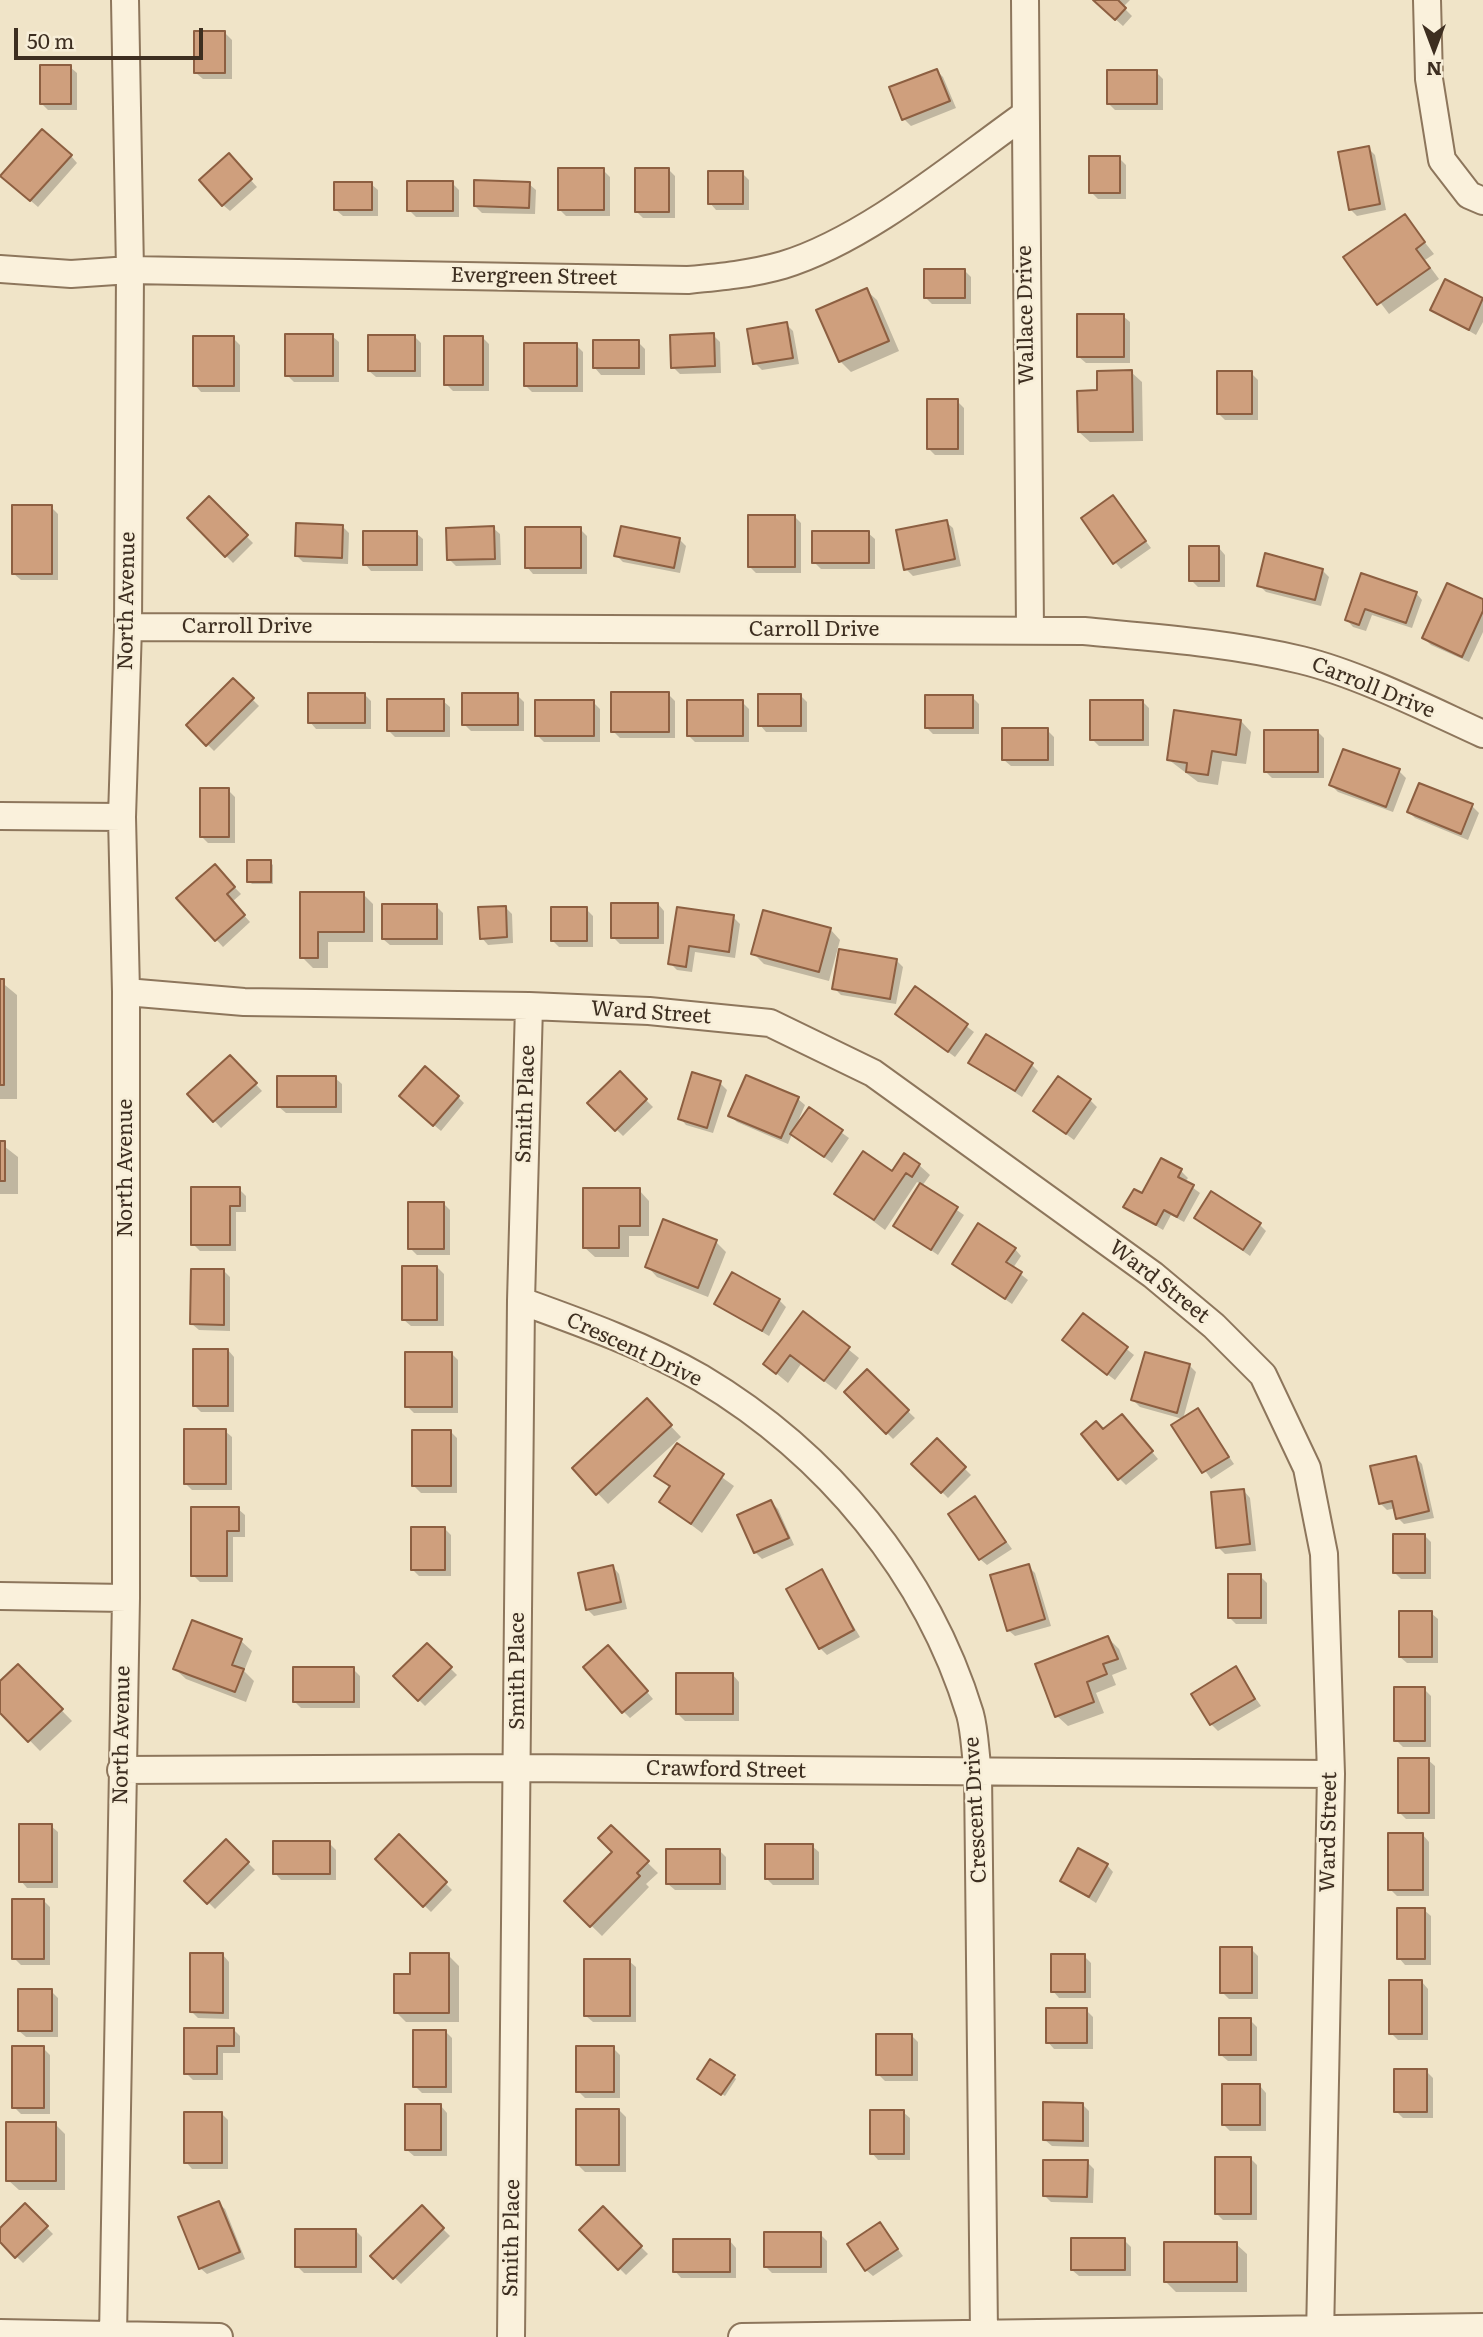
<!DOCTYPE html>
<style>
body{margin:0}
#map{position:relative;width:1483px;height:2337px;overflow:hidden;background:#f0e4c8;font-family:Literata,serif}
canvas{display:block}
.north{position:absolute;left:1399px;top:14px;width:70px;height:70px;-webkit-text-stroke:5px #f7eed8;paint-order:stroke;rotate:180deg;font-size:19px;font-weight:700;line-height:28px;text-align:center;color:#3d2e20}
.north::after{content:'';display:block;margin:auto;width:24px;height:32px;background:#3d2e20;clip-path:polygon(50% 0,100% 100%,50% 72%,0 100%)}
.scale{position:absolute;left:14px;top:28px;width:189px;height:32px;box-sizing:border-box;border:4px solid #3d2e20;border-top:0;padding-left:9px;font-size:21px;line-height:24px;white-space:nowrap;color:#3d2e20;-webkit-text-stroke:5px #f7eed8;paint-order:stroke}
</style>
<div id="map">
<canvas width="1483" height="2337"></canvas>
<div class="north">N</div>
<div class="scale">50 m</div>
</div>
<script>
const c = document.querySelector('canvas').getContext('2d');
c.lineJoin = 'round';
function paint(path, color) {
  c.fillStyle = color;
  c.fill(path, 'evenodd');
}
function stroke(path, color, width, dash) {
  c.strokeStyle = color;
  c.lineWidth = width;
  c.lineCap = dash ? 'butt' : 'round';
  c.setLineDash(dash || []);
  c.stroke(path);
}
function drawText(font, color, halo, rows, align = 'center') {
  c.font = font + ' Literata,serif';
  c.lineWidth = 5;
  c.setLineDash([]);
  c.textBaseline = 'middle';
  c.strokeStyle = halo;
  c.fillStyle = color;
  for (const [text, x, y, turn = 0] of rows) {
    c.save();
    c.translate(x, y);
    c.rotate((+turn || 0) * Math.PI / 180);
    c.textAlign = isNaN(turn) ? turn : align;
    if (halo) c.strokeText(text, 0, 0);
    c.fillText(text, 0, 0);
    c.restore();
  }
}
paint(new Path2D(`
 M1094,0H1130L1123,7L1132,16L1123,26Z
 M225,33L232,40V79H203L196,73Z
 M70,67L77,73V110H48L41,103Z
 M937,71L943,77L956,108L911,126L904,119Z
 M1156,72L1163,79V110H1115L1108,103Z
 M1368,148L1375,155L1386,210L1357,216L1350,209Z
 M71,156L77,163L38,207L9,182Z
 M229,156L257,187L230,211L223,205Z
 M1119,158L1126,165V199H1098L1091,192Z
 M668,169L675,176V218H643L636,211Z
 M603,170L610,177V216H566L560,210Z
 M742,173L749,180V210H716L710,203Z
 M452,183L459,190V217H416L409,210Z
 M371,184L378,190V216H343L336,210Z
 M529,184L536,190L535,214L482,213L475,206Z
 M1404,216L1434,254L1425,260L1439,279L1389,314L1346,257Z
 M964,270L971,277V304H932L925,297Z
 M1446,281L1483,300V322L1476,335L1432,309Z
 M866,290L877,300L899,351L851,372L840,361Z
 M1123,316L1130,322V363H1086L1079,357Z
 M786,324L793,331L799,364L762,370L755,363Z
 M713,335L720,342L721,373L680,374L673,367Z
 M332,336L339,342V382H294L287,375Z
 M414,336L421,343V377H376L369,371Z
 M482,337L489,344V391H453L446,384Z
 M233,338L240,345V392H201L195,385Z
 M638,342L645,349V375H601L595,368Z
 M576,345L583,352V392H532L525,385Z
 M1131,372L1142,382L1143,441L1090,442L1079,432L1099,392Z
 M1251,373L1258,380V420H1225L1218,413Z
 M957,401L964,408V455H935L928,448Z
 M1113,498L1151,548L1121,569L1115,562Z
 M209,499L253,543L233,563L189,518Z
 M51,507L58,514V580H21L14,574Z
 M794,516L801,523V573H756L749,566Z
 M946,522L953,528L961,566L913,576L906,569Z
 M342,526L349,533L348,564L303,562L296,555Z
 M493,528L500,534L501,565L456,566L449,559Z
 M580,529L587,536V574H533L527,567Z
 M416,533L423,539V571H371L365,564Z
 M868,533L875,539V569H821L814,562Z
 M679,539L686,546L680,573L623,562L616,555Z
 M1219,548L1225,555V587H1198L1191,580Z
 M1322,570L1329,577L1321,606L1266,592L1259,585Z
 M1362,575L1416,593L1422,600L1412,628L1372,615L1366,631L1353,627L1347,620Z
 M1483,601V632L1469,662L1431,645L1424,638Z
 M233,680L259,706L214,751L188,725Z
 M364,694L371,701V729H316L310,722Z
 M668,694L675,701V738H620L613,731Z
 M517,695L524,702V731H471L464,724Z
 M801,696L807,702V732H766L760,725Z
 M972,697L979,704V734H933L926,727Z
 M443,701L450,707V737H395L388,730Z
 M1142,701L1149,708V746H1099L1092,739Z
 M593,702L600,709V742H544L537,735Z
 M742,702L749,709V742H695L689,736Z
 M1241,721L1251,732L1246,764L1222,761L1218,785L1198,782L1169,760Z
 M1047,730L1054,737V766H1011L1004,760Z
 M1317,731L1324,738V778H1272L1266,772Z
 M1399,771L1406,778L1393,812L1338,792L1331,785Z
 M228,790L235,797V843H208L201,836Z
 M1472,806L1479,813L1468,840L1415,818L1409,812Z
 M270,862L273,865V884H252L249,881Z
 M215,867L241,894L232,902L250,922L223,947L179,899Z
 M302,894H363L373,904V942H328V968H313L302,957Z
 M658,904L664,911V944H620L613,937Z
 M436,906L443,913V945H390L383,939Z
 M505,907L512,914L513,943L488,945L482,938Z
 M586,909L593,916V947H559L552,940Z
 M678,909L733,917L740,924L735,958L695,952L692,972L677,970L670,963Z
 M830,929L840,940L829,981L764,964L753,953Z
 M896,960L903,967L896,1004L841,995L834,988Z
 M0,981L17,995V1099H0Z
 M916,988L974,1032L955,1057L897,1014Z
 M230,1057L262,1091L221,1128L190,1094Z
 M970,1063L1031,1064L1038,1071L1022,1097Z
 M620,1074L653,1107L623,1136L590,1103Z
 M335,1078L342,1084V1113H286L279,1107Z
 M720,1083L727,1090L713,1133L686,1125L680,1118Z
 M458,1097L464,1103L441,1131L408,1103Z
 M798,1099L805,1105L796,1126L809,1109L849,1138L832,1163L792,1134L788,1144L737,1122L730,1115Z
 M1090,1100L1097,1107L1074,1140L1035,1111Z
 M0,1143L18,1157V1194H0Z
 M919,1165L930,1175L922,1186L964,1215L938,1255L895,1226L921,1184L917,1182L885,1230L836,1193Z
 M1181,1171L1188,1178L1185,1182L1200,1193L1184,1222L1171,1215L1163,1230L1125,1207Z
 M239,1189L246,1196V1212H236V1251H200L193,1244Z
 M639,1190L649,1201V1236H629V1257H595L584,1247Z
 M443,1203L450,1210V1255H417L410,1248Z
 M1196,1218L1260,1225L1266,1231L1250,1256Z
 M716,1242L726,1252L708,1297L657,1277L647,1266Z
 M1015,1249L1021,1256L1013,1268L1028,1280L1012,1304L954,1264Z
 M437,1267L444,1274V1326H411L404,1320Z
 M224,1271L230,1277V1331L199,1330L192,1324Z
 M779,1300L786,1307L769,1336L716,1304Z
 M803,1313L859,1358L836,1390L801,1364L788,1383L765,1364Z
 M1084,1315L1134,1355L1115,1380L1071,1347Z
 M228,1350L234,1357V1412H201L195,1406Z
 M451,1353L458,1360V1413H414L407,1406Z
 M1190,1366L1196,1372L1183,1419L1140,1407L1133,1400Z
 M867,1372L915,1418L893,1439L846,1392Z
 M647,1401L681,1437L608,1504L574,1469Z
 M1198,1411L1234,1464L1211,1479L1174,1426Z
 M1128,1423L1158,1459L1126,1485L1120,1479L1104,1431Z
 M225,1431L232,1437V1490H192L186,1484Z
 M450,1431L457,1438V1493H421L414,1486Z
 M937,1441L971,1475L948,1498L914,1464Z
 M677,1445L734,1486L702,1533L661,1502L671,1489L656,1476Z
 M1415,1457L1422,1464L1434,1518L1404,1524L1398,1518L1396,1508L1387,1510L1380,1503Z
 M1244,1491L1250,1498L1256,1551L1225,1554L1218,1547Z
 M975,1498L1012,1549L987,1565L980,1559Z
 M771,1502L778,1509L794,1545L762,1559L755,1552Z
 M238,1509L245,1515V1537H233V1582H200L193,1575Z
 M445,1529L451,1535V1576H419L413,1570Z
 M1424,1535L1431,1542V1579H1401L1395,1573Z
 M1028,1566L1035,1573L1051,1626L1015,1636L1008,1630Z
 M613,1567L619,1574L627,1609L594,1616L587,1609Z
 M821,1571L860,1637L827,1655L820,1648Z
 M1260,1576L1267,1583V1624H1236L1230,1618Z
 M1431,1613L1438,1619V1663H1407L1400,1657Z
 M1108,1638L1119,1649L1127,1669L1112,1675L1116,1685L1096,1693L1104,1713L1068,1726L1057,1716Z
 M241,1641L252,1651L244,1671L254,1681L246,1702L186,1679L175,1669Z
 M427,1645L457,1675L425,1706L395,1676Z
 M615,1654L653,1699L630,1718L624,1712Z
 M18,1666L72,1721L40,1751L0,1710V1683Z
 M353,1669L360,1676V1708H301L294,1701Z
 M1235,1669L1261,1706L1218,1731L1211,1724Z
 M733,1675L739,1682V1721H685L678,1714Z
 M1424,1689L1431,1696V1747H1403L1396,1740Z
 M1428,1760L1435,1766V1819H1406L1399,1812Z
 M51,1826L58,1832V1888H27L21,1881Z
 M611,1827L658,1873L646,1884L649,1887L602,1936L566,1901L614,1852Z
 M1423,1835L1429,1842V1896H1397L1390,1889Z
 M399,1837L452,1890L431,1912L377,1859Z
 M226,1841L255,1870L215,1909L187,1881Z
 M329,1843L336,1850V1880H281L275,1873Z
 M812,1846L819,1852V1885H773L766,1878Z
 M719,1850L726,1857V1890H675L668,1884Z
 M1107,1865L1113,1872L1096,1903L1062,1881Z
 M43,1900L50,1907V1965H21L14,1958Z
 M1424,1910L1431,1916V1965H1405L1399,1958Z
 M1251,1949L1258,1956V1999H1229L1222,1992Z
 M223,1955L229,1962V2019L198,2018L192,2012Z
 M448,1955L459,1966V2022H406L396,2012L412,1976Z
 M1084,1956L1091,1963V1998H1059L1053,1991Z
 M629,1961L636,1967V2022H593L586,2016Z
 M1422,1982L1428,1989V2040H1398L1391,2033Z
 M51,1991L58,1998V2037H26L19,2031Z
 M1086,2010L1093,2017V2049H1054L1048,2042Z
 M1250,2020L1257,2027V2061H1228L1221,2055Z
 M233,2029L240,2036V2053H223V2080H193L186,2073Z
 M446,2032L452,2038V2093H422L415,2086Z
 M911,2035L918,2042V2081H885L878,2074Z
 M43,2048L50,2055V2114H21L14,2107Z
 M613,2048L620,2055V2098H585L578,2091Z
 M1426,2071L1433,2078V2118H1403L1396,2111Z
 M734,2077L736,2079L725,2096L702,2081Z
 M1260,2086L1266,2093V2131H1230L1223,2124Z
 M1083,2105L1089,2111V2147L1052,2146L1045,2140Z
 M441,2106L447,2113V2156H414L407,2150Z
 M619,2110L626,2117V2172H585L578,2165Z
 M903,2112L910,2118V2160H878L872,2153Z
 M221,2113L228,2120V2169H192L186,2162Z
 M55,2124L65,2134V2190H19L8,2180Z
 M1250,2158L1257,2165V2220H1223L1217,2214Z
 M1087,2162L1094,2169L1093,2203L1051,2202L1045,2196Z
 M218,2203L225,2209L245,2259L207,2274L200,2268Z
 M25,2206L53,2234L23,2263L0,2240V2230Z
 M422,2208L450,2236L401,2284L373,2256Z
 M603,2209L648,2254L626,2275L581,2230Z
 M879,2224L903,2256L873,2276L866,2270Z
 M355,2230L362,2237V2273H304L297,2266Z
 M820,2234L827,2241V2273H772L765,2266Z
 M1124,2240L1131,2247V2276H1079L1072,2270Z
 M730,2241L736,2248V2278H681L675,2271Z
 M1236,2244L1247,2254V2292H1176L1166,2282Z`), '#0003');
const building = new Path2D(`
 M1093,0H1118L1126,8L1115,20Z
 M194,31H225V73H194Z
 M40,65H71V104H40Z
 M937,69L950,101L902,120L889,87Z
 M1107,70H1157V104H1107Z
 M42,129L72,155L30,201L0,176Z
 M1369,146L1380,204L1349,210L1338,152Z
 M229,153L252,179L222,206L199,180Z
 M1089,156H1120V193H1089Z
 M558,168H604V210H558Z
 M635,168H669V212H635Z
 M708,171H743V204H708Z
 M474,180L530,182L529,208L474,206Z
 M407,181H453V211H407Z
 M334,182H372V210H334Z
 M1405,214L1425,242L1416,249L1430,268L1377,305L1343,257Z
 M924,269H965V298H924Z
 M1445,279L1483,298L1469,330L1430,310Z
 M867,288L889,341L839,362L816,310Z
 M1077,314H1124V357H1077Z
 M787,322L793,358L753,364L747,329Z
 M714,333L715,366L671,368L670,335Z
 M285,334H333V376H285Z
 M368,335H415V371H368Z
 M193,336H234V386H193Z
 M444,336H483V385H444Z
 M593,340H639V368H593Z
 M524,343H577V386H524Z
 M1132,370L1133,432H1078L1077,391L1097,390V371Z
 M1217,371H1252V414H1217Z
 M927,399H958V449H927Z
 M1113,495L1146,541L1113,564L1081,518Z
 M209,496L248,535L225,557L187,518Z
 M12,505H52V574H12Z
 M748,515H795V567H748Z
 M947,520L955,559L904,570L896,530Z
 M296,523L343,525L342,558L295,556Z
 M494,526L495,559L447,560L446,528Z
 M621,526L680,538L674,568L614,556Z
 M525,527H581V568H525Z
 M363,531H417V565H363Z
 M812,531H869V563H812Z
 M1189,546H1219V581H1189Z
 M1265,553L1323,569L1315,600L1257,586Z
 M1361,573L1417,592L1406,623L1365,609L1359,625L1345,620Z
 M1447,583L1483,599V611L1462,657L1422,638Z
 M233,678L254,698L206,746L186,725Z
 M611,692H669V732H611Z
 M308,693H365V723H308Z
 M462,693H518V725H462Z
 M758,694H801V726H758Z
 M925,695H973V728H925Z
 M387,699H444V731H387Z
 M535,700H594V736H535Z
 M687,700H743V736H687Z
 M1090,700H1143V740H1090Z
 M1174,710L1241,720L1236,755L1212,751L1208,775L1186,772L1187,763L1167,760Z
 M1002,728H1048V760H1002Z
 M1264,730H1318V772H1264Z
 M1343,749L1400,769L1386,807L1329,785Z
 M1419,783L1473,804L1461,834L1407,812Z
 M200,788H229V837H200Z
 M247,860H271V882H247Z
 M215,864L235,887L227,894L245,915L215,941L176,898Z
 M300,892H364V932H318V958H300Z
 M611,903H658V938H611Z
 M382,904H437V939H382Z
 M506,906L507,937L480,939L478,907Z
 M551,907H587V941H551Z
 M677,907L734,915L729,952L689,946L686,967L668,964Z
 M763,910L831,928L819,972L751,954Z
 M839,949L897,959L890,999L832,989Z
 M0,979H4V1085H0Z
 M915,986L968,1024L948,1052L895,1014Z
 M986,1034L1033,1063L1015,1091L968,1063Z
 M230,1055L257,1083L213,1122L187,1094Z
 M425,1066L459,1096L433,1126L399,1096Z
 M620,1071L647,1099L615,1131L587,1103Z
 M692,1072L721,1081L707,1128L678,1119Z
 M746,1075L799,1097L781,1138L728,1116Z
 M277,1076H336V1107H277Z
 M1058,1076L1091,1099L1066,1134L1033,1111Z
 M809,1107L843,1130L824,1157L790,1134Z
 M0,1141H5V1181H0Z
 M863,1151L892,1171L904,1153L920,1164L912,1177L906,1173L874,1220L834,1194Z
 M1161,1158L1182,1169L1178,1177L1194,1185L1177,1217L1164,1210L1156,1225L1123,1207L1134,1189L1142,1193Z
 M920,1183L958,1207L931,1250L893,1226Z
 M191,1187H240V1206H230V1245H191Z
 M583,1188H640V1226H619V1248H583Z
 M1211,1191L1261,1223L1243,1250L1194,1218Z
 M408,1202H444V1249H408Z
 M663,1219L717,1240L698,1288L645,1267Z
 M978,1223L1016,1248L1006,1262L1022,1272L1005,1299L952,1264Z
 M402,1266H437V1320H402Z
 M191,1269H224V1325L190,1324Z
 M732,1272L780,1299L762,1331L714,1304Z
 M803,1311L850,1347L824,1381L790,1355L776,1374L763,1364Z
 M1083,1313L1128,1347L1107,1375L1062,1340Z
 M193,1349H228V1406H193Z
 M405,1352H452V1407H405Z
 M1145,1352L1190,1364L1177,1413L1131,1400Z
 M867,1369L909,1410L886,1434L844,1392Z
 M647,1398L672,1425L596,1495L572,1468Z
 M1198,1408L1229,1457L1202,1473L1171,1425Z
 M1122,1414L1153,1451L1118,1480L1081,1434L1096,1421L1103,1429Z
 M184,1429H226V1484H184Z
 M412,1430H451V1486H412Z
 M937,1438L966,1467L941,1493L911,1464Z
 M677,1443L724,1474L691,1524L659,1502L670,1486L654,1476Z
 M1416,1456L1429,1511L1396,1519L1392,1501L1379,1504L1370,1466Z
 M1244,1489L1250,1544L1216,1548L1211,1492Z
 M975,1496L1006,1542L979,1560L948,1514Z
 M771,1500L789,1538L754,1553L737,1515Z
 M191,1507H239V1531H227V1576H191Z
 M411,1527H445V1570H411Z
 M1393,1534H1425V1573H1393Z
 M1029,1564L1045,1619L1007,1631L990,1575Z
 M613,1565L621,1602L586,1610L578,1573Z
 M822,1569L854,1630L819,1649L786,1589Z
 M1228,1574H1261V1618H1228Z
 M1399,1611H1432V1657H1399Z
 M192,1620L242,1639L232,1665L244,1669L235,1692L173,1669Z
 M1108,1636L1118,1659L1103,1664L1107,1674L1087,1682L1094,1702L1055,1717L1035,1664Z
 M427,1643L452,1667L418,1701L393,1676Z
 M608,1645L648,1691L622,1713L583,1667Z
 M18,1664L63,1709L28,1742L0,1713V1681Z
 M1236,1666L1255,1699L1210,1725L1191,1694Z
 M293,1667H354V1702H293Z
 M676,1673H733V1714H676Z
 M1394,1687H1425V1741H1394Z
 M1398,1758H1429V1813H1398Z
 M19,1824H52V1882H19Z
 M611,1825L649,1861L637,1873L640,1876L590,1927L564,1901L612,1852L598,1838Z
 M1388,1833H1423V1890H1388Z
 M399,1834L447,1882L423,1907L375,1859Z
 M226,1839L249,1862L207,1904L184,1881Z
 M273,1841H330V1874H273Z
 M765,1844H813V1879H765Z
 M1078,1848L1108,1864L1089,1897L1060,1881Z
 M666,1849H720V1884H666Z
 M12,1899H44V1959H12Z
 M1397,1908H1425V1959H1397Z
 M1220,1947H1252V1993H1220Z
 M190,1953H223V2013L190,2012Z
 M410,1953H449V2013H394V1974H410Z
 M1051,1954H1085V1992H1051Z
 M584,1959H630V2016H584Z
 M1389,1980H1422V2034H1389Z
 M18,1989H52V2031H18Z
 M1046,2008H1087V2043H1046Z
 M1219,2018H1251V2055H1219Z
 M184,2028H234V2046H217V2074H184Z
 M413,2030H446V2087H413Z
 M876,2034H912V2075H876Z
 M12,2046H44V2108H12Z
 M576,2046H614V2092H576Z
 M710,2059L735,2075L721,2095L697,2079Z
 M1394,2069H1427V2112H1394Z
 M1222,2084H1260V2125H1222Z
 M1043,2102L1083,2103V2141L1043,2140Z
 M405,2104H441V2150H405Z
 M576,2109H619V2165H576Z
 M870,2110H904V2154H870Z
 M184,2112H222V2163H184Z
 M6,2122H56V2181H6Z
 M1215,2157H1251V2214H1215Z
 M1043,2160H1088L1087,2197L1043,2196Z
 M219,2201L240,2252L199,2269L178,2217Z
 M25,2203L48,2226L15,2258L0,2242V2228Z
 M422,2205L444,2228L393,2279L370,2256Z
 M603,2206L642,2246L618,2270L579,2230Z
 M880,2222L898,2249L865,2271L847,2244Z
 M295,2229H356V2267H295Z
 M764,2232H821V2267H764Z
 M1071,2238H1125V2270H1071Z
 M673,2239H730V2272H673Z
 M1164,2242H1237V2282H1164Z`);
paint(building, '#cf9f7d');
stroke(building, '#8d5f41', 2);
const minor = new Path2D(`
 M1025,0L1030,630
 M1427,0L1429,79L1442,160L1469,195L1483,201
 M0,269L71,274L130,270L688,280C720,277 752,274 783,265C865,240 953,166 1023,116
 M128,627L1084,631C1157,638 1230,643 1301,660C1359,674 1428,709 1483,734
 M0,816L122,817
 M126,992L244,1002L529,1006L649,1011L770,1023L873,1073L1153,1275L1214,1326L1263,1375L1307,1468L1324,1554L1331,1774L1320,2337
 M521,1301C582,1323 644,1345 701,1378C827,1453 927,1573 970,1714C975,1732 975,1753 978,1772L984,2333
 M0,1596L126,1598
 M121,1770L518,1768L1331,1774
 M0,2333L219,2337
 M113,2335L126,1598V992L122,817L128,627L130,270L125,0
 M511,2337L521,1301L529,1006
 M742,2337L1483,2327`);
stroke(minor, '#8d765c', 30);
stroke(minor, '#faf1dc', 26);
drawText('21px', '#3d2e20', '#f7eed8', [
 ["Evergreen Street",534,277,1],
 ["Wallace Drive",1026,315,-91],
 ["North Avenue",127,601,-89],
 ["Carroll Drive",247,627],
 ["Carroll Drive",814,630],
 ["Carroll Drive",1373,688,22],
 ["Ward Street",651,1013,4],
 ["Smith Place",526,1104,-88],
 ["North Avenue",126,1168,-90],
 ["Ward Street",1159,1282,38],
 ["Crescent Drive",634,1350,25],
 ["Smith Place",518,1671,-90],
 ["North Avenue",122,1735,-89],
 ["Crawford Street",726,1770,1],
 ["Crescent Drive",976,1810,-93],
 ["Ward Street",1329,1832,-89],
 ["Smith Place",512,2238,-89]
]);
</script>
